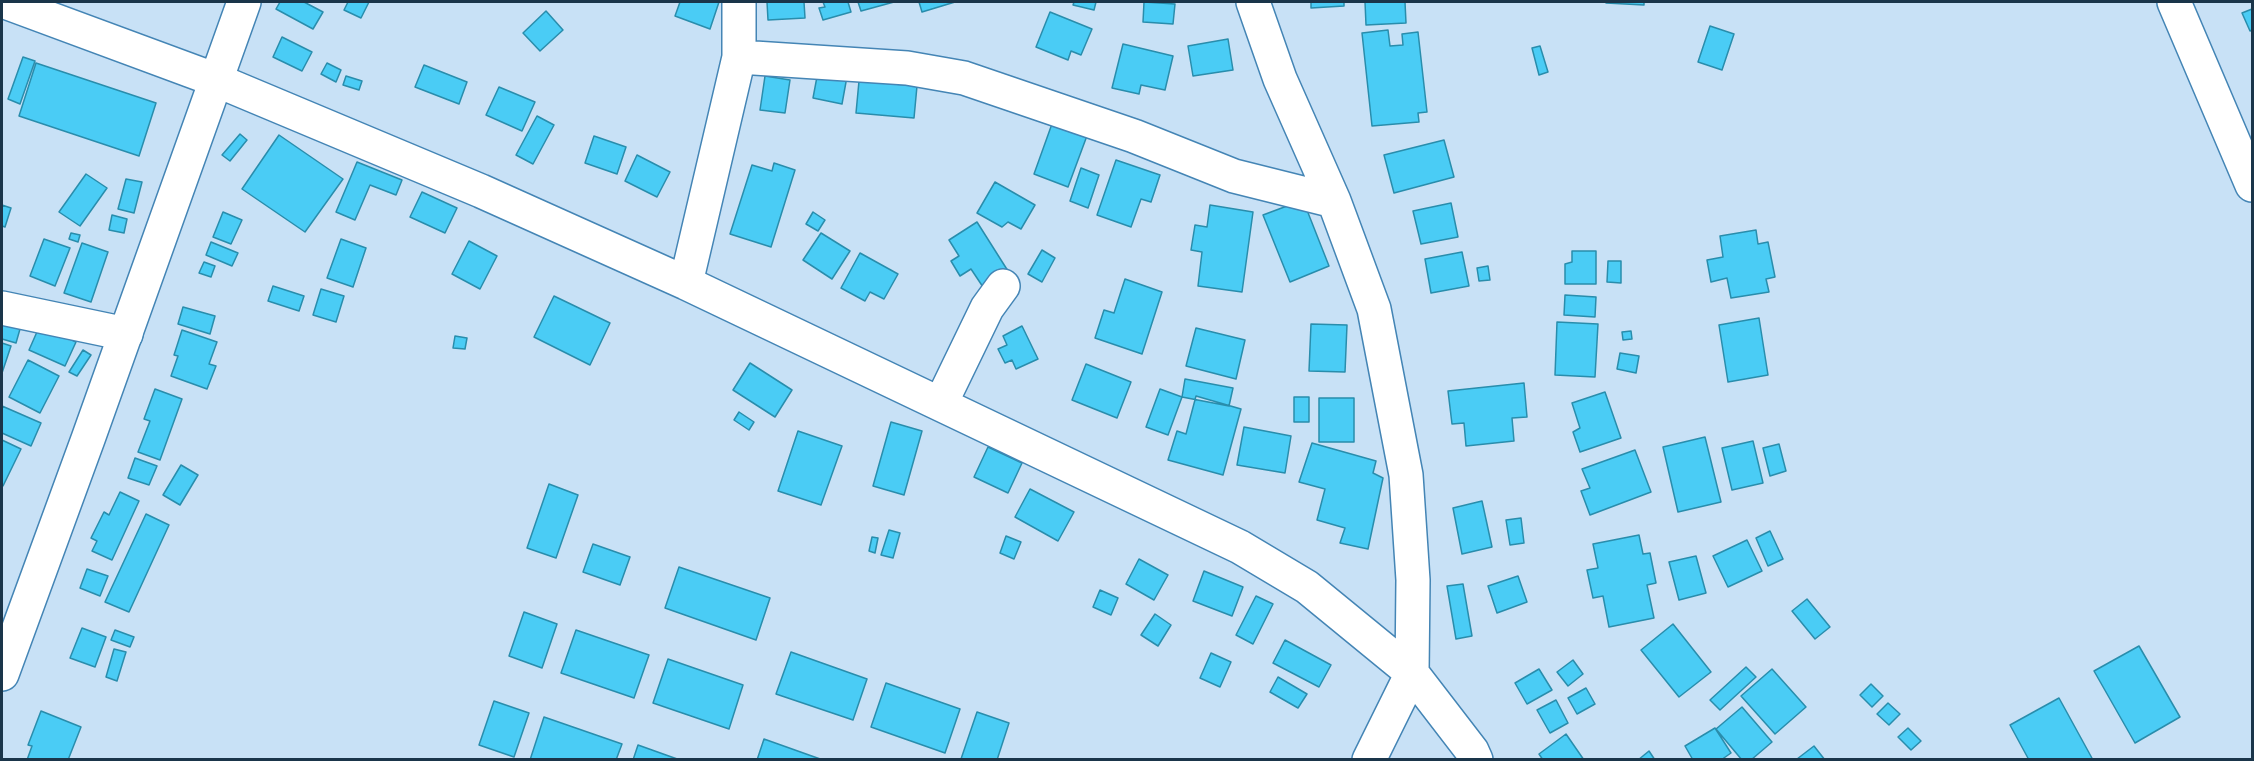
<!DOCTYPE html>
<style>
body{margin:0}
#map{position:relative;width:2254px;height:761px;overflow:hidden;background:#c8e1f6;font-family:"Crimson Pro",serif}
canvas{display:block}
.frame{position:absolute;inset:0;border:3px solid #1a354a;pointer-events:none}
</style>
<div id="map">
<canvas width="2254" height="761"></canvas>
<div class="frame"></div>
</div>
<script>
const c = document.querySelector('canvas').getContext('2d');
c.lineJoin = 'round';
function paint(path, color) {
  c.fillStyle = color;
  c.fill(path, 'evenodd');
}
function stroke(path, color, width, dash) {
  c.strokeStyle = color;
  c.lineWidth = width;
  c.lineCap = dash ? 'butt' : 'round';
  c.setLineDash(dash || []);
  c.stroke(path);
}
const building = new Path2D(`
 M280,2H304L323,12L313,29L276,9Z
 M348,2H369L361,18L344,10Z
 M680,2H719L710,29L675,16Z
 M767,2H804L805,18L768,20Z
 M823,2H848L851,12L823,20L819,8L825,7Z
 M858,2H894L861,11Z
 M919,2H955L922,12Z
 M1074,2H1096L1094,10L1073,5Z
 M1144,2L1175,4L1173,24L1143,22Z
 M1311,2H1344V6L1311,8Z
 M1365,2H1405L1406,23L1366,25Z
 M1606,2H1644V5L1606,3Z
 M2252,9V30L2250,31L2242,13Z
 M546,11L563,30L540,51L523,33Z
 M1050,12L1092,29L1081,55L1071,51L1068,60L1036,47Z
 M1710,26L1734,34L1722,70L1698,62Z
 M1388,30L1390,46L1403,45L1402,34L1418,32L1427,112L1418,113L1419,122L1372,126L1362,33Z
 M282,37L312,52L302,71L273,57Z
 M1228,39L1233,70L1193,76L1188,46Z
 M1123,44L1173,56L1165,90L1141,85L1139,94L1112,88Z
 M1540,46L1548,72L1539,75L1532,48Z
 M23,57L35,61L20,104L8,99Z
 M36,63L156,103L139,156L19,116Z
 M327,63L341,70L336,82L321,74Z
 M424,65L467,82L459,104L415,87Z
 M819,66L848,71L842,104L813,98Z
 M346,76L362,81L359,90L343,85Z
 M765,76L790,80L785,113L760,110Z
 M859,81L917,86L914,118L856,113Z
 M499,87L535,102L522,131L486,115Z
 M537,116L554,125L533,164L516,155Z
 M1053,121L1088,133L1068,187L1034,174Z
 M240,134L247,140L230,161L222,155Z
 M279,135L343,179L305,232L242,189Z
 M594,136L626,147L617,174L585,163Z
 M1444,140L1454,177L1394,193L1384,155Z
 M637,155L670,172L657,197L625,181Z
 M1116,160L1160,175L1151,202L1141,199L1131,227L1097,215Z
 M357,162L402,180L396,195L370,185L355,220L336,212Z
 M774,163L795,170L771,247L730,234L752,165L772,171Z
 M1081,168L1099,175L1088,208L1070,201Z
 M86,174L107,188L80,226L59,212Z
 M126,179L142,182L134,213L118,209Z
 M995,182L1035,205L1021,229L1008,222L1002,227L977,213Z
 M422,192L457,208L445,233L410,217Z
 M1303,200L1329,266L1290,282L1263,215Z
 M1451,203L1458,237L1421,244L1413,211Z
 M2,205L11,208L5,227L2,226Z
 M1210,205L1253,212L1242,292L1198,286L1202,252L1191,250L1195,225L1207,227Z
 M223,212L242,220L231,244L213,237Z
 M813,212L825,220L818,231L806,224Z
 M112,215L127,219L124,233L109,230Z
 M977,222L1008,271L983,287L971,269L960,276L951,261L959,256L949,240Z
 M1756,230L1758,244L1768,242L1775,277L1766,279L1769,292L1731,298L1727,278L1711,282L1707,260L1723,257L1720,236Z
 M71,233L80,235L78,242L69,239Z
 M821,233L850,251L832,279L803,260Z
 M44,239L70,248L55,286L30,276Z
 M341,239L366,248L353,287L327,278Z
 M469,241L497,256L480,289L452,274Z
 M211,242L238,253L232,266L206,255Z
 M82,243L108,252L91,302L64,293Z
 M1042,250L1055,258L1042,282L1028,274Z
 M1572,251H1596V284H1565V264L1572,262Z
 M1462,252L1469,286L1431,293L1425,259Z
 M860,253L898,274L884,299L870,292L865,301L841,288Z
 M1608,261H1621V283L1607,282Z
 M204,262L215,266L211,277L199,273Z
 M1488,266L1490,280L1479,281L1477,268Z
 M1125,279L1162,292L1142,354L1095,338L1104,310L1114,313Z
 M273,286L304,296L299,311L268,301Z
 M321,289L344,296L336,322L313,315Z
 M1565,295L1596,297L1595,317L1564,315Z
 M554,296L610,323L590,365L534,337Z
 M183,307L215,316L210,334L178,324Z
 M1759,318L1768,375L1728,382L1719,325Z
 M1557,322L1598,324L1595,377L1555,375Z
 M2,324L20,329L16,343L2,339Z
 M1311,324L1347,325L1345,372L1309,371Z
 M40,325L76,342L65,366L29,350Z
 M1022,326L1038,359L1016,369L1012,360L1005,363L998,349L1007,345L1003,336Z
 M1196,328L1245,340L1236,379L1186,366Z
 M182,330L217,342L209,364L216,366L207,389L171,376L178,356L174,355Z
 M1631,331L1632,339L1623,340L1622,332Z
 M455,336L467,338L465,349L453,348Z
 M2,343L11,346L2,373Z
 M83,350L91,355L77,376L69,372Z
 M1620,353L1639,356L1636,373L1617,369Z
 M28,360L59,376L40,413L9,397Z
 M750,363L792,390L775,417L733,390Z
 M1086,364L1131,382L1117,418L1072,400Z
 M1185,379L1233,388L1229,406L1182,397Z
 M1524,383L1527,417L1512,418L1514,441L1466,446L1464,423L1452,424L1448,391Z
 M155,389L182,399L160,460L138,452L150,421L144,419Z
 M1160,389L1182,397L1168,435L1146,427Z
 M1605,392L1621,438L1580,452L1573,432L1580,428L1572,403Z
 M1196,396L1241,409L1223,475L1168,460L1177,431L1186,434Z
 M1294,397H1309V422H1294Z
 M1319,398H1354V442H1319Z
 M2,406L41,423L31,446L2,433Z
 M739,412L754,422L749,430L734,420Z
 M891,422L922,431L904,495L873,486Z
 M1244,427L1291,436L1285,473L1237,465Z
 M798,431L842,446L821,505L778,491Z
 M1705,437L1721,502L1678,512L1663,447Z
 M2,440L21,449L3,486L2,485Z
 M1753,441L1763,483L1732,490L1722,448Z
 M1312,443L1376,461L1373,473L1383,478L1368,549L1340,543L1345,528L1317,520L1325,489L1299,482Z
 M1779,444L1786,471L1770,476L1763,448Z
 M988,447L1022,463L1008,493L974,477Z
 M1635,450L1651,492L1590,515L1581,491L1590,488L1582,469Z
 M135,458L157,466L149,485L128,478Z
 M181,465L198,475L180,505L163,495Z
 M549,484L578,495L556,558L527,548Z
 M1030,489L1074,512L1058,541L1015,517Z
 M120,492L139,501L112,560L92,551L97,541L91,538L104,512L109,515Z
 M1482,501L1492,547L1462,554L1453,508Z
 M146,514L169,525L129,612L105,602Z
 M1521,518L1524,543L1510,545L1506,520Z
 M889,530L900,533L893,558L881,555Z
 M1770,531L1783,559L1768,566L1756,538Z
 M1639,535L1643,554L1650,553L1656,583L1647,585L1654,618L1609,627L1603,596L1593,598L1587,570L1598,568L1593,544Z
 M1006,536L1021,542L1014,559L1000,553Z
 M872,537L878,538L875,553L869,551Z
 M1747,540L1762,571L1728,587L1713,556Z
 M593,544L630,557L620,585L583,572Z
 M1696,556L1706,593L1679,600L1669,562Z
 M1139,559L1168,575L1154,600L1126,584Z
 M679,567L770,598L756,640L665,608Z
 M87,569L108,576L100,596L80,588Z
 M1204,571L1243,587L1232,616L1193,601Z
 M1518,576L1527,602L1497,613L1488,586Z
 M1463,584L1472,636L1456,639L1447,586Z
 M1100,590L1118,598L1111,615L1093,607Z
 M1256,596L1273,604L1253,644L1236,635Z
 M1807,599L1830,627L1815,639L1792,611Z
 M524,612L557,624L542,668L509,656Z
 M1155,614L1171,625L1158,646L1141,635Z
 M1673,624L1711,672L1679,697L1641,650Z
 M82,628L106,637L95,667L70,658Z
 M115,630L134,637L130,647L111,640Z
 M576,630L649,655L634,698L561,673Z
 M1285,640L1331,665L1319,687L1273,663Z
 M2139,646L2180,717L2135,743L2094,671Z
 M114,649L126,652L117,681L106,677Z
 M791,652L867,679L853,720L776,694Z
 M1211,653L1231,662L1220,687L1200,678Z
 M668,659L743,685L729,729L653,703Z
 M1573,660L1583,674L1568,686L1557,672Z
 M1746,667L1756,677L1720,710L1710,700Z
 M1539,669L1552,690L1527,704L1515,683Z
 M1772,669L1806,707L1775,734L1741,696Z
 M1278,677L1307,694L1298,708L1270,692Z
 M886,683L960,709L945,753L871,727Z
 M1871,684L1883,696L1872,707L1860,695Z
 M1586,688L1595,704L1577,714L1568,698Z
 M2059,698L2093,760H2029L2010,725Z
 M1556,700L1568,723L1550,733L1537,710Z
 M494,701L529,713L514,757L479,745Z
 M1888,703L1900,714L1889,725L1877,714Z
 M1742,707L1772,742L1751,760H1742L1716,729Z
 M41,711L81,727L68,760H27L32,746L28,745Z
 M977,712L1009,723L997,760L961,759Z
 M544,717L622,744L616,760H530Z
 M1715,728L1731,753L1721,760H1693L1685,746Z
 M1908,728L1921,741L1911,750L1898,737Z
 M1566,734L1584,760H1543L1539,754Z
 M764,739L823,760H757Z
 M638,745L680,760H633Z
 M1814,746L1825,760H1797V759Z
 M1649,751L1655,760H1638Z`);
paint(building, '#4accf5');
stroke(building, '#298dac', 1.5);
const minor = new Path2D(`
 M2174,2L2252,185
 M739,57L907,68L964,78L1134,136L1234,176L1334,201
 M216,80L481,191L686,283L1240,547L1307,587L1412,673L1413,580L1406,475L1374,309L1334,201L1280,79L1253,2
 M686,283L739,57V2
 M2,308L126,334
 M941,403L987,308L1003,286
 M1369,760L1412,673L1472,751L1476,760`);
const tertiary = new Path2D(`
 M5,2L216,80
 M2,674L88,439L244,2`);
stroke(minor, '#4485b5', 36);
stroke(tertiary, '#4485b5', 36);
stroke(minor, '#fff', 33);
stroke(tertiary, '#fff', 33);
</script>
